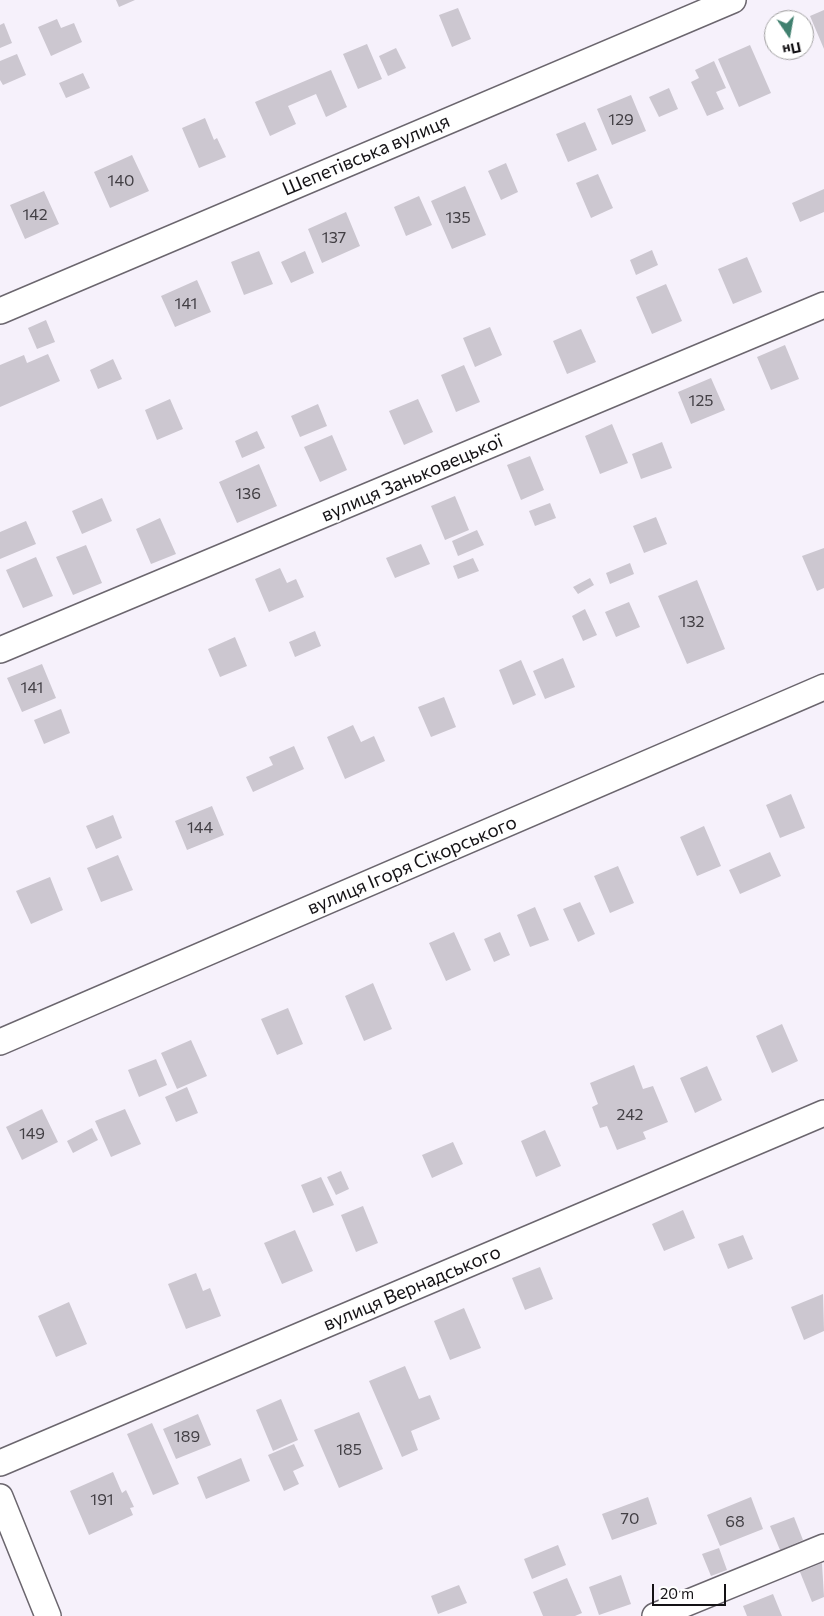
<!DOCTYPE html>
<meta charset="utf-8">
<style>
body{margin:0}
#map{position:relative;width:824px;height:1616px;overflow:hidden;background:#f6f1fb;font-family:Commissioner,sans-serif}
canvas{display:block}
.north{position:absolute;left:764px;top:10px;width:50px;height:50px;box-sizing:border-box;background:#fff;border:1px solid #a1a0a1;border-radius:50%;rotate:168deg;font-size:14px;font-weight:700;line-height:20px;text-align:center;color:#141215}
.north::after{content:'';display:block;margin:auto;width:18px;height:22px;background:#40806f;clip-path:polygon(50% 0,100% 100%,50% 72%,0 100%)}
.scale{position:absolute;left:652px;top:1584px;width:74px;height:22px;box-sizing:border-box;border:2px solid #141215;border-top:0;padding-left:6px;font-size:15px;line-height:18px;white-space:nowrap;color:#141215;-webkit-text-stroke:4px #fff;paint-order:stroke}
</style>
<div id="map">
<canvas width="824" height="1616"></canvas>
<div class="north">Пн</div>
<div class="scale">20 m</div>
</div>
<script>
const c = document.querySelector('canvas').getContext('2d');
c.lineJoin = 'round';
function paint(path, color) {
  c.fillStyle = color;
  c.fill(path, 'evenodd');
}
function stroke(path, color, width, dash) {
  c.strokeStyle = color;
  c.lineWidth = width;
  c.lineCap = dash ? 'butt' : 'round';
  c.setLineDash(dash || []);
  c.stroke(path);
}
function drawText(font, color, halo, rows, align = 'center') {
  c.font = font + ' Commissioner,sans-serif';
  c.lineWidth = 4;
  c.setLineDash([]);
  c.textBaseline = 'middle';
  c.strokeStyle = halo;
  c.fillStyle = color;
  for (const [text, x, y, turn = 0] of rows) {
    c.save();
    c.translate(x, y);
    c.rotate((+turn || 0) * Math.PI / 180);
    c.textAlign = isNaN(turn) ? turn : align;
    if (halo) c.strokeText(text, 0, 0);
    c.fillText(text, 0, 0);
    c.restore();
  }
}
paint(new Path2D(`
 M116,0H135L119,7Z
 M458,8L471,39L452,47L439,15Z
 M824,10V49L810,16Z
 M57,19L61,28L74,23L82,42L51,56L38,27Z
 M4,23L12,43L0,48V25Z
 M367,44L382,79L358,89L343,54Z
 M750,45L771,93L739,107L718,59Z
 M396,48L406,68L388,76L379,56Z
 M17,54L26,75L3,85L0,80V61Z
 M714,61L726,88L716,92L724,109L707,116L691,82L699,78L695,70Z
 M331,70L347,107L326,117L316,94L288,106L296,124L270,136L255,102Z
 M83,73L90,88L66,98L59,83Z
 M669,88L678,109L659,117L649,97Z
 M631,95L646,131L612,145L597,109Z
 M205,118L214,140L217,138L226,157L199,168L182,128Z
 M585,122L597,150L568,162L556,134Z
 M132,155L149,191L110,208L94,172Z
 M506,163L518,192L501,200L488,171Z
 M598,174L613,208L591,218L576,183Z
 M465,186L486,235L452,249L431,201Z
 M824,189V212L800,222L792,203Z
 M44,191L59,224L25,239L10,205Z
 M419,196L432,225L406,236L394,207Z
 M346,212L360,246L322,263L308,229Z
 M652,250L658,265L636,275L630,260Z
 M259,251L273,284L244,295L231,262Z
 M305,251L314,273L291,283L281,262Z
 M747,257L762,292L733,304L718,269Z
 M197,280L211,312L175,327L161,296Z
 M666,284L682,321L652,334L636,297Z
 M46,320L55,342L37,349L28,328Z
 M490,327L502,355L475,367L463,338Z
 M581,329L596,362L567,374L553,341Z
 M785,345L799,379L771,390L757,357Z
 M48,354L60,381L0,407V365L24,355L27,363Z
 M113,359L122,379L98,389L90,370Z
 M464,365L480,402L456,412L441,375Z
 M711,378L725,410L691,424L678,392Z
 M170,399L183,429L157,440L145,410Z
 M418,399L433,432L404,445L389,411Z
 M318,404L327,426L300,437L291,416Z
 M612,424L628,463L600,474L585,436Z
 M257,431L265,448L242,458L235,441Z
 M332,435L347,470L320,482L304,447Z
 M662,442L672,468L641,479L632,454Z
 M530,456L544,490L521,500L507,465Z
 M259,464L277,506L237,523L219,482Z
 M455,496L469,530L445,540L431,506Z
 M102,498L112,521L82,534L72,511Z
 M550,503L556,518L535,526L529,511Z
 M656,517L667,544L644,553L633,526Z
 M160,518L176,554L151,564L136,529Z
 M26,521L36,544L0,559V532Z
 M477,530L484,545L458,556L452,541Z
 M421,544L430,564L395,578L386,558Z
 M86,545L102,583L73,595L56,557Z
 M824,548V588L817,591L802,556Z
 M36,557L53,596L23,608L6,570Z
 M473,558L479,571L458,579L453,566Z
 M630,563L634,574L610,584L606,573Z
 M280,568L287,583L296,579L304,597L269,612L255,579Z
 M590,578L594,585L578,594L573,587Z
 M697,580L725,649L687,664L658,596Z
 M629,602L640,627L616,637L605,612Z
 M585,609L597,635L583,641L572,616Z
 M315,631L321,646L295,657L289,642Z
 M235,637L247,666L220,677L208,649Z
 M563,658L575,687L545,699L533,671Z
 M521,660L536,695L513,705L499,670Z
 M42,664L56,698L22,712L7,678Z
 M444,697L456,727L431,737L418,707Z
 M61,709L70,733L44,744L34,720Z
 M353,725L361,742L374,736L385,761L345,779L327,737Z
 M294,746L304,769L253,792L246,777L273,765L269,757Z
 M791,794L805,828L780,838L766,805Z
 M212,806L224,835L187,850L175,821Z
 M113,815L122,838L96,849L86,826Z
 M704,826L721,866L697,876L680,837Z
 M770,852L781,876L740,894L729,870Z
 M118,855L133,890L101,902L87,868Z
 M618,866L634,903L610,913L594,876Z
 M50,877L63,910L31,924L16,891Z
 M580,902L595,934L578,942L563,909Z
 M535,907L549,940L530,947L517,915Z
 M454,932L471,970L446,981L429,943Z
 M500,932L510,955L494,962L484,939Z
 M373,983L392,1029L364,1041L345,996Z
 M288,1008L303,1044L277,1055L261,1019Z
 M782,1024L798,1061L772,1073L756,1036Z
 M191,1040L207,1076L177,1089L161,1053Z
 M156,1059L167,1085L139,1097L128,1070Z
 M634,1065L643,1089L653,1086L668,1122L643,1132L646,1139L617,1150L607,1126L600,1128L592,1107L598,1104L590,1083Z
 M707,1066L722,1100L695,1113L680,1078Z
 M187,1087L198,1113L176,1122L165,1097Z
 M42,1109L58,1142L22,1160L6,1127Z
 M125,1109L141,1144L111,1157L95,1121Z
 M92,1128L98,1140L73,1153L67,1141Z
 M545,1130L561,1166L536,1177L521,1141Z
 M453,1142L463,1164L432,1178L422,1155Z
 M341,1171L349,1189L336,1195L327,1177Z
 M321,1177L334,1205L313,1213L301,1185Z
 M363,1206L378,1243L356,1252L341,1215Z
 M683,1210L695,1238L664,1251L652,1224Z
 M295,1230L313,1271L282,1284L264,1243Z
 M743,1235L753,1259L728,1269L718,1244Z
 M540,1267L553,1299L525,1310L512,1278Z
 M196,1273L203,1291L210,1288L221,1316L186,1329L168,1284Z
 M823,1294L824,1331L804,1340L791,1307Z
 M69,1302L87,1344L56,1357L38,1316Z
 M464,1308L481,1348L450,1360L434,1321Z
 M405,1366L419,1399L430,1395L440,1419L411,1431L418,1450L402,1457L369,1381Z
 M281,1399L298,1440L273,1451L256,1410Z
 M359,1412L383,1469L339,1488L314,1430Z
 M198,1414L211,1445L176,1459L163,1429Z
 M152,1423L179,1484L153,1495L127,1434Z
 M294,1444L304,1466L293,1471L299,1484L284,1491L268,1455Z
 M241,1458L250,1481L206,1499L197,1477Z
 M113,1472L122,1493L126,1490L134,1507L130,1508L133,1515L89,1535L70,1491Z
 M648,1497L657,1524L612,1540L602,1514Z
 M751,1497L763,1529L720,1546L707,1515Z
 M794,1517L803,1540L780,1550L770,1526Z
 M558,1545L566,1565L532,1579L524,1559Z
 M719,1548L727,1570L711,1576L702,1554Z
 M822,1563L824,1597L812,1602L800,1572Z
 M621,1575L631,1604L599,1615L589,1587Z
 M567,1578L582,1613L575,1616H543L533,1592Z
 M459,1585L467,1603L438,1614L431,1596Z
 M773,1594L782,1616H747L743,1606Z`), '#ccc7d0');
const street = new Path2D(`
 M0,311L733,0
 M0,650L824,305
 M0,1042L824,687
 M0,1463L824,1113
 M0,1497L48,1616
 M655,1616L824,1547`);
stroke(street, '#6b666e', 28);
stroke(street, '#fff', 25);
drawText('16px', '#423f44', null, [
 ["129",621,120],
 ["140",121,181],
 ["142",35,215],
 ["135",458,218],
 ["137",334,238],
 ["141",186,304],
 ["125",701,401],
 ["136",248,494],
 ["132",692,622],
 ["141",32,688],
 ["144",200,828],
 ["242",630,1115],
 ["149",32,1134],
 ["189",187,1437],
 ["185",349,1450],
 ["191",102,1500],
 ["70",630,1519],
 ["68",735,1522]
]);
drawText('19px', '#141215', '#fff', [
 ["Шепетівська вулиця",366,155,-23],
 ["вулиця Заньковецької",412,478,-23],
 ["вулиця Ігоря Сікорського",412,865,-23],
 ["вулиця Вернадського",412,1288,-23]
]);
</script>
